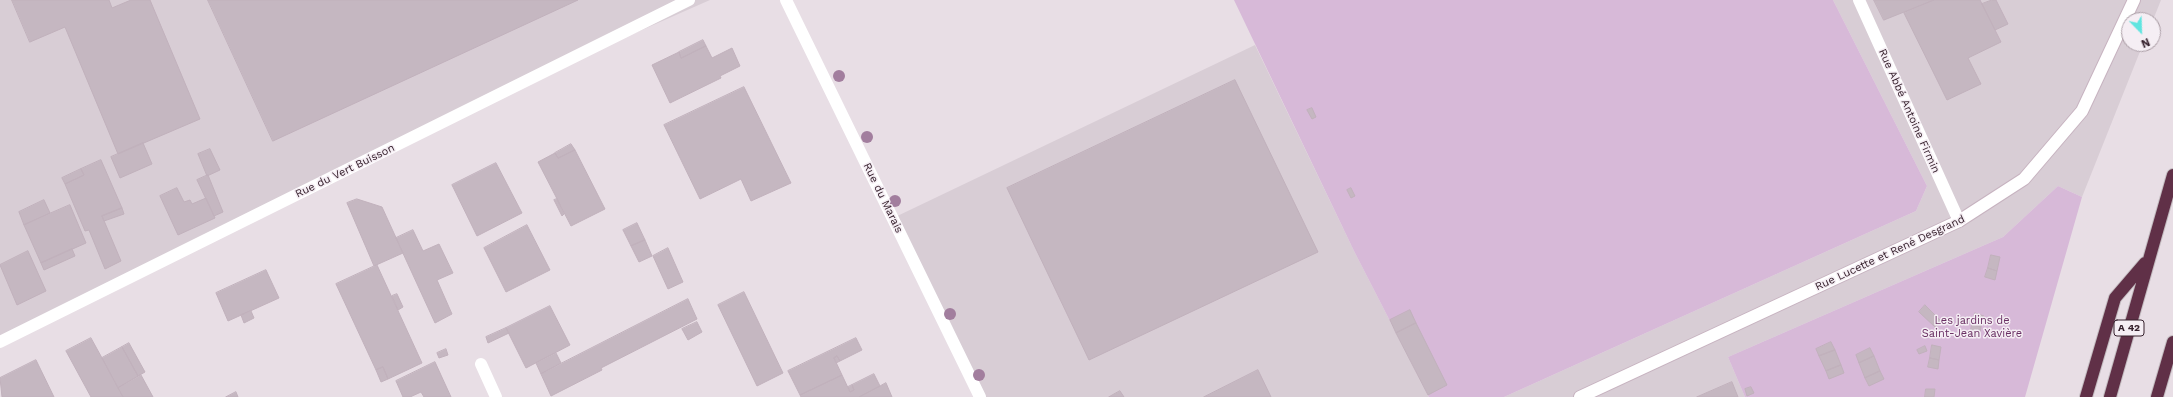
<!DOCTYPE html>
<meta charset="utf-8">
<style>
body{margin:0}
#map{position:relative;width:2173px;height:397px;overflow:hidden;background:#e8dee5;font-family:"Work Sans",sans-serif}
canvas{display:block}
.north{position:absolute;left:2121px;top:12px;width:40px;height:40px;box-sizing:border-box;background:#f5eef4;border:1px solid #a99ca4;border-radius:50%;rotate:157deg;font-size:11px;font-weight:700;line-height:16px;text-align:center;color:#36212d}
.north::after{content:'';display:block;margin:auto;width:14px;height:18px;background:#60e5e0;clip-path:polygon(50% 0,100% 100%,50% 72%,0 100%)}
</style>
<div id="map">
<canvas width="2173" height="397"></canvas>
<div class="north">N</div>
</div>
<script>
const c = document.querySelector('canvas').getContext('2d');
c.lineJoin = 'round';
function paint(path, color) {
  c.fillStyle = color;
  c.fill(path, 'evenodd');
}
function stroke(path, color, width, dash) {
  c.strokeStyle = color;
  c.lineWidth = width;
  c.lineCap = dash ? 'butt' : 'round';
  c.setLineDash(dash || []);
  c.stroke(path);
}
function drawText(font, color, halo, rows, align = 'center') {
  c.font = font + ' "Work Sans",sans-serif';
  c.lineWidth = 3;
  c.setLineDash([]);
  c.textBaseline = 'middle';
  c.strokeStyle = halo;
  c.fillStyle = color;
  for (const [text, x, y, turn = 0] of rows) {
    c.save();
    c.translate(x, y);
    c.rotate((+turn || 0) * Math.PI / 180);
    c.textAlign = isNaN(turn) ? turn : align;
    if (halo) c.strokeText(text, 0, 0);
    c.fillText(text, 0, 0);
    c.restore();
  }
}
paint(new Path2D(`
 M0,0H710L558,67L0,341Z
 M1833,0H2161L2153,20H2129V44H2143L2082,197L2058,186L2003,237L1728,357L1745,397H1504L1916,211L1927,186Z
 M1255,45L1354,251L1429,397H979L891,219Z`), '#d8cdd5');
paint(new Path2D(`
 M1234,0H1833L1927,186L1916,211L1504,397H1429L1354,251Z
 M2058,186L2082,197L2025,397H1745L1728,357L2003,237Z`), '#d7b9d8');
const building = new Path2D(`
 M12,0H109L112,8L131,0H150L200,119L118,154L65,27L30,42Z
 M208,0H578L273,141Z
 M1874,0H1934L1884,20Z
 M1934,0H1980L2001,42L1968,58L1981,84L1947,100L1904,13Z
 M1992,0H1996L2008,24L1995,30L1982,4Z
 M703,40L706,46L681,58L679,52Z
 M706,46L712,58L732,48L740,66L720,76L721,78L670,103L652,65L679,52L681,58Z
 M1235,80L1318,252L1089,360L1007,188Z
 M744,87L791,183L751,201L741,179L700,199L664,125Z
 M1312,108L1316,117L1312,119L1307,110Z
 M143,143L152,164L120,178L111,157Z
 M571,144L575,150L558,158L555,153Z
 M210,149L220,170L207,176L198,154Z
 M575,150L605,209L571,226L538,162L555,153L558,158Z
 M101,160L122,208L102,216L121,261L105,269L89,230L85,231L65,184L84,175L81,169Z
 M496,163L522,213L477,236L452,185Z
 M81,169L84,175L65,184L62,178Z
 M208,175L223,212L214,216L197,180Z
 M177,188L184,202L190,200L192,204L206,198L215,218L178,235L160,196Z
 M1351,188L1355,196L1351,198L1347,190Z
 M357,199L382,207L403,253L374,266L347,203Z
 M557,199L564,214L562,216L554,200Z
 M44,200L50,213L24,225L19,212Z
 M70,205L86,243L41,263L24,225Z
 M122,208L124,214L104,221L102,216Z
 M637,223L645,240L631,246L623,230Z
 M527,225L550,270L506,292L484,248Z
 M413,230L423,251L439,244L453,273L437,280L452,314L435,323L396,238Z
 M645,240L652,256L639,262L631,246Z
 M668,248L683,282L668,289L653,256Z
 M72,249L75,256L44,270L41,263Z
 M28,251L46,291L17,305L0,265Z
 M1991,255L2000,257L1997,271L1988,268Z
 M377,265L422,363L388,379L383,367L376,370L336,284Z
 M1988,268L1997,271L1995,280L1985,277Z
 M266,270L279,298L228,321L216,293Z
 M744,292L783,373L757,386L718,305Z
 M397,294L403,307L398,310L392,296Z
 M688,299L697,319L601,368L602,370L551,396L541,374Z
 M1925,305L1941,321L1935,327L1919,312Z
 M550,306L570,345L526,368L506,328Z
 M1410,310L1416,323L1396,333L1390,320Z
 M251,311L254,318L244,323L241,315Z
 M1975,313L1984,316L1981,327L1972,325Z
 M697,322L702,332L688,340L682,329Z
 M1416,323L1447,385L1428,395L1396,333Z
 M1972,325L1981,327L1979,336L1970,334Z
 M506,328L509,333L488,343L486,337Z
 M91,338L102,358L123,397H91L66,351Z
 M856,338L862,350L840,361L837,356L834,358L842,375L800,395L788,371Z
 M1831,342L1835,350L1819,356L1816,349Z
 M129,343L145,372L138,376L122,347Z
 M1932,345L1941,347L1939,360L1930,358Z
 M1925,346L1927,351L1919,354L1917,350Z
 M122,347L138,376L118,388L102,358Z
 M1870,348L1874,356L1859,363L1856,355Z
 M446,349L448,355L439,358L437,353Z
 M1835,350L1841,365L1826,371L1819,356Z
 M556,353L561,363L541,374L536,363Z
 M837,356L840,361L836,363L834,358Z
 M1874,356L1880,371L1865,378L1859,363Z
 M1930,358L1939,360L1938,369L1928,367Z
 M36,360L54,397H2L0,378Z
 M435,362L451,397H424L421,392L410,397H403L396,381Z
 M1841,365L1844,373L1829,379L1826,371Z
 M383,367L388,379L381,382L376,370Z
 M1258,370L1271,397H1204Z
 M1880,371L1884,379L1869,386L1865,378Z
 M874,374L880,386L859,397H801L800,395L842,375L850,392L854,390L852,385Z
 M141,375L153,397H123L118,388Z
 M1732,382L1738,397H1697Z
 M886,383L892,397H859L880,386Z
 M852,385L854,390L850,392L848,387Z
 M1751,387L1754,393L1747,396L1745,389Z
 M1926,389H1935L1934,397H1925Z
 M1120,391L1124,397H1109Z
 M236,392L238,397H226Z`);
paint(building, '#c5b7c1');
stroke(building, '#c1b1bc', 1);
const secondary = new Path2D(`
 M1580,397L1959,221L2024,179L2082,111L2134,0`);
const highway = new Path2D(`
 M2086,397L2115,298L2145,263
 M2110,397L2173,175
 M2157,397L2173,342`);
stroke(secondary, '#c7b3c0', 14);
stroke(highway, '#c3bcc0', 14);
stroke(new Path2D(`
 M786,0L980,397
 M1859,0L1959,221
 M0,342L689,0
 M481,364L496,397`), '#fff', 12);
stroke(secondary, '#fff', 12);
stroke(highway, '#603047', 12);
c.fillStyle = '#a27e9e';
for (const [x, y] of [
 [839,76],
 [867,137],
 [895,201],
 [950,314],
 [979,375]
]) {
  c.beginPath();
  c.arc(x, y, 6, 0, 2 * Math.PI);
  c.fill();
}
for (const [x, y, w] of [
 [2129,328,30]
]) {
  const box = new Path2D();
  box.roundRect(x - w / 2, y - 8, w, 16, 3);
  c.fillStyle = '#f5eef4';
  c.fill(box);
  stroke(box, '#36212d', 1);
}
drawText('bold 10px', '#36212d', null, [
 ["A 42",2129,328]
]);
drawText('11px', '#36212d', '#f5eef4', [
 ["Rue Abbé Antoine Firmin",1909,111,66],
 ["Rue du Vert Buisson",345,171,-26],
 ["Rue du Marais",883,198,64],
 ["Rue Lucette et René Desgrand",1890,253,-25]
]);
drawText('11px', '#692f63', '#f5eef4', [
 ["Les jardins de",1972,321],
 ["Saint-Jean Xavière",1972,334]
]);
</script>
